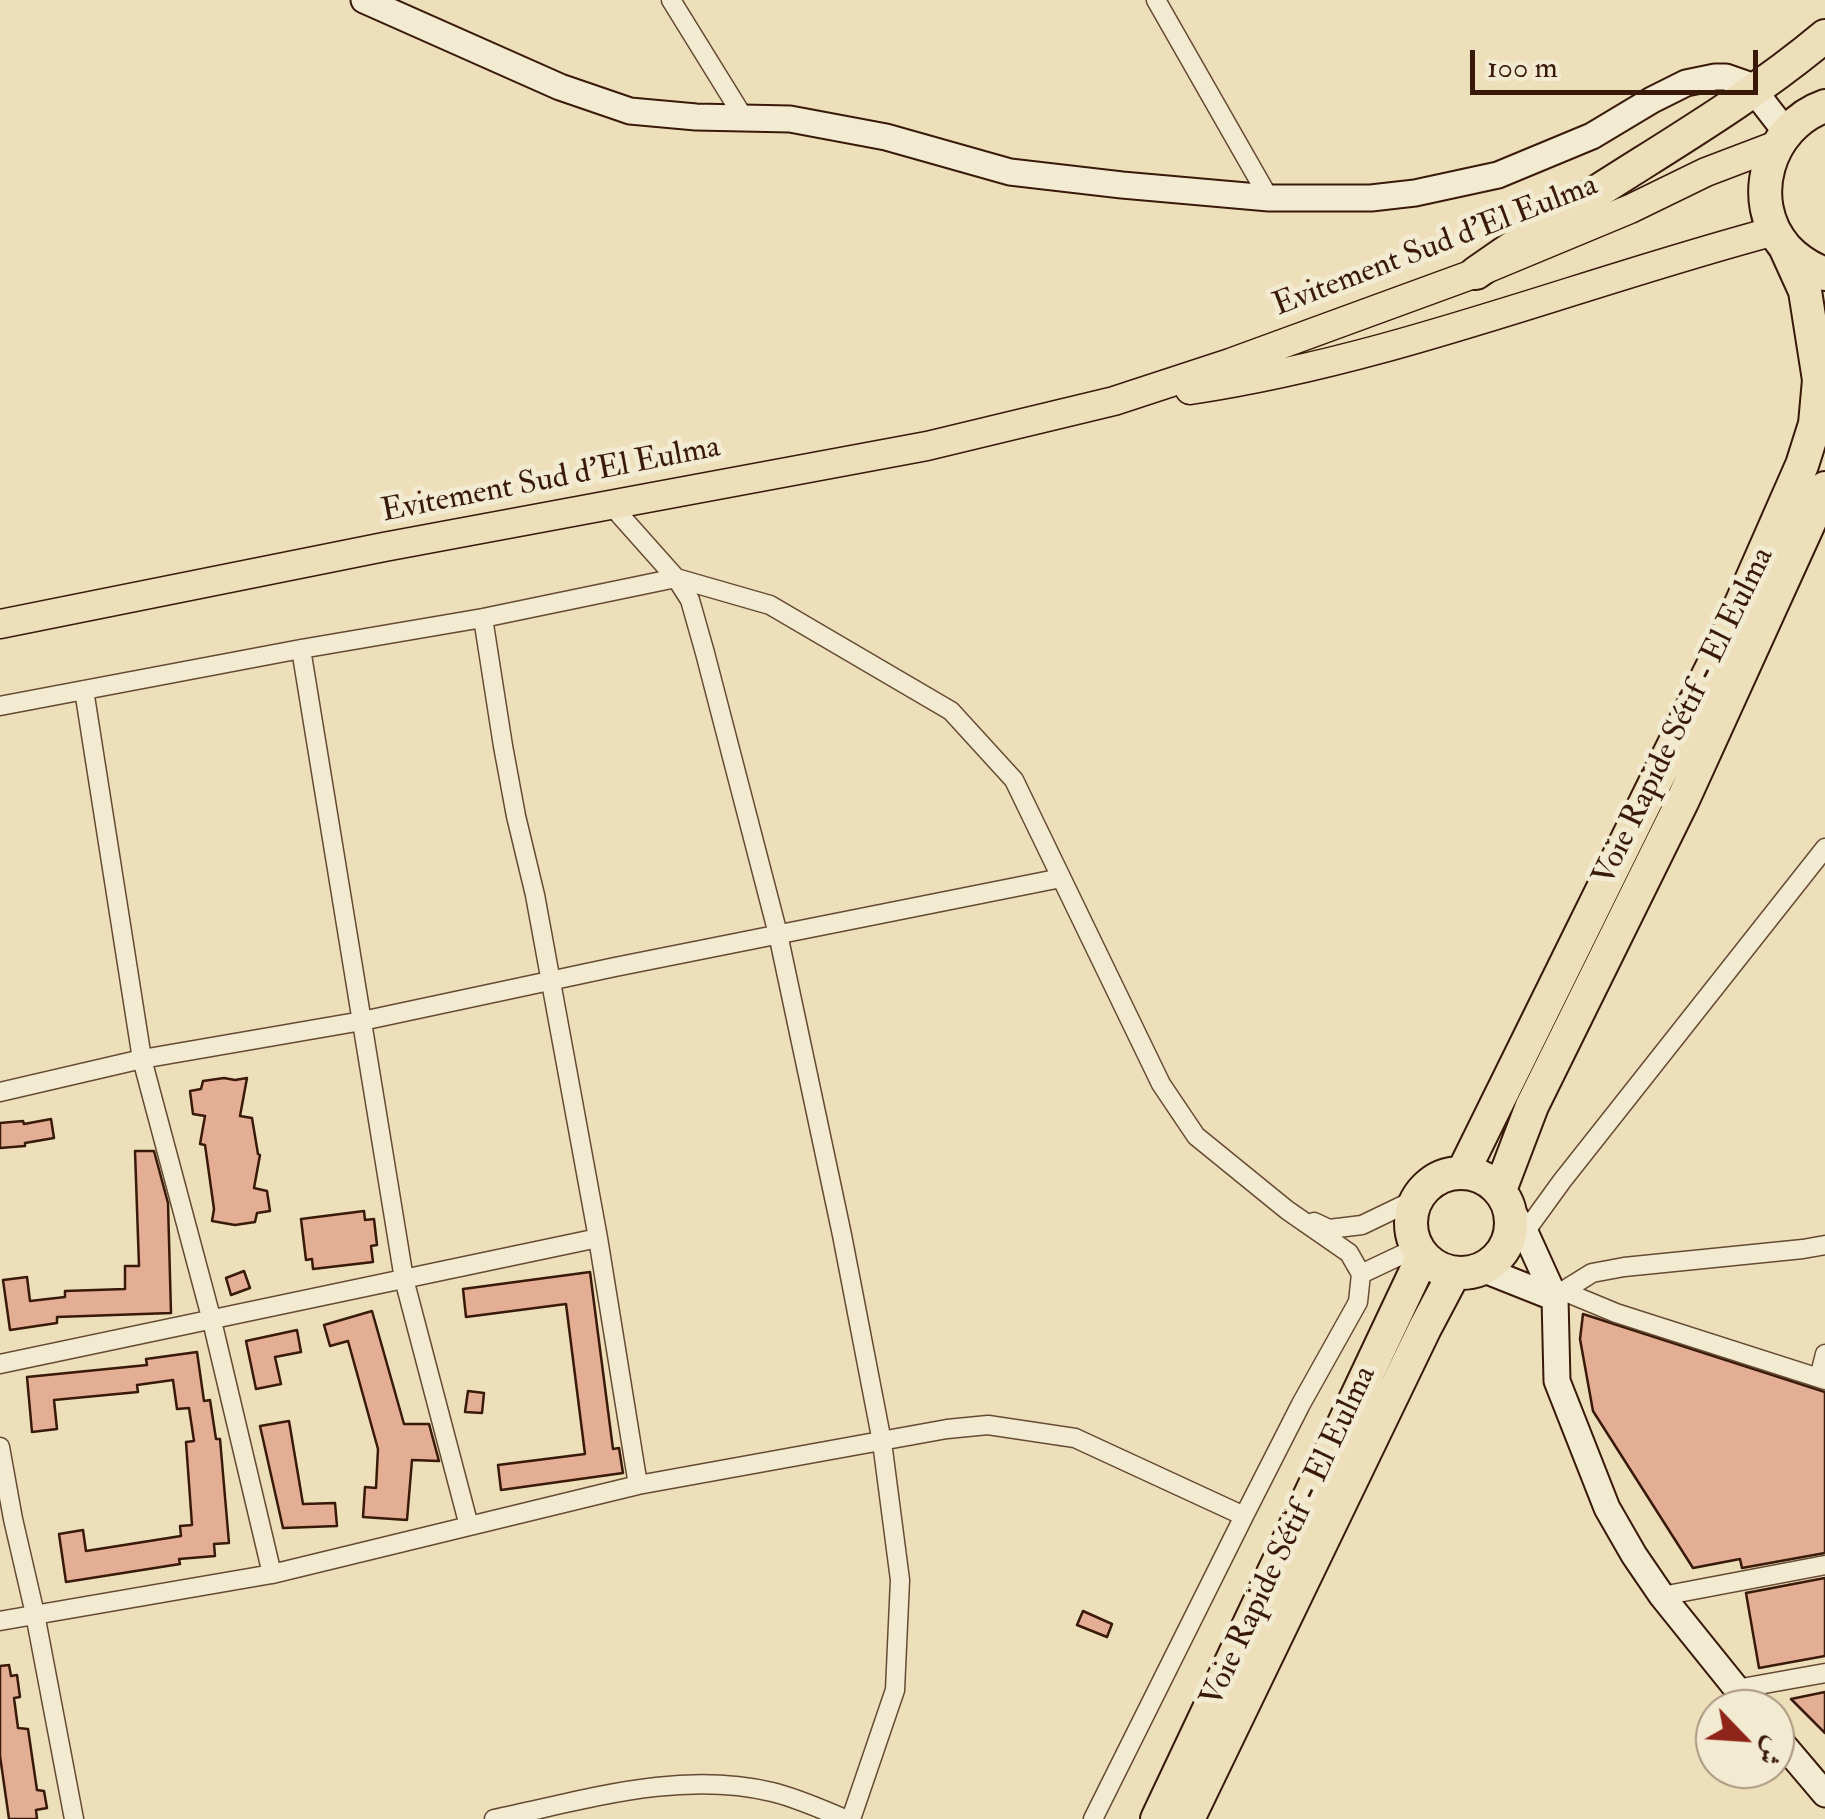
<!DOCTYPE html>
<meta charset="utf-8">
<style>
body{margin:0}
#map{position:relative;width:1825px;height:1819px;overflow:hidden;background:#eddfba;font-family:"IM FELL Double Pica",Amiri,serif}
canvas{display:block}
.north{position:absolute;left:1695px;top:1689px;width:100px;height:100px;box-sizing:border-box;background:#f3ead2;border:2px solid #a99681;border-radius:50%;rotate:115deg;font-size:28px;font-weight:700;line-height:40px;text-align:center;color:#391908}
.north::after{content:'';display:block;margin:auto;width:35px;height:45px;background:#8f2418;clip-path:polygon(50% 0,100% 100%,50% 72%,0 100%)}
.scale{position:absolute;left:1470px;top:50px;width:288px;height:45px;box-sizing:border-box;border:5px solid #391908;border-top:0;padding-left:12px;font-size:30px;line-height:35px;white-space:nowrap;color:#391908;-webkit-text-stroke:8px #f3ead2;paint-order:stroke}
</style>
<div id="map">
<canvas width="1825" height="1819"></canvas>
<div class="north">ش</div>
<div class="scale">100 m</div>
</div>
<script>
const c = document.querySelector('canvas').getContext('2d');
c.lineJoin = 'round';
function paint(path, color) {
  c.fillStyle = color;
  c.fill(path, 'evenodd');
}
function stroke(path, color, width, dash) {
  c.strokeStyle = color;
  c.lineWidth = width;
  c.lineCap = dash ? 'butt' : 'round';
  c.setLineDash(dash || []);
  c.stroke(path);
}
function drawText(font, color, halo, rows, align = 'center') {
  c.font = font + ' "IM FELL Double Pica",serif';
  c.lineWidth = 10;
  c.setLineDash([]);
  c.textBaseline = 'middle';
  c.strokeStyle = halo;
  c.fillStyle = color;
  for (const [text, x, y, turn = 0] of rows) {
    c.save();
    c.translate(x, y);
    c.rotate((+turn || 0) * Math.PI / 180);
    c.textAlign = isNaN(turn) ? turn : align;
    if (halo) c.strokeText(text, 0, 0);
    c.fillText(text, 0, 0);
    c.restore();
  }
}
const building = new Path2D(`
 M224,1078L235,1080L247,1078L240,1116L252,1118L258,1154L260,1155L254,1188L267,1191L270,1211L257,1213L255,1222L235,1225L212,1221L214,1209L205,1145L200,1144L205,1116L193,1114L190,1091L201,1089L203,1081Z
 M51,1119L54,1138L25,1143V1146L0,1148V1123L23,1121L24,1124Z
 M135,1151H154L168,1203L171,1313L57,1317V1323L10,1330L3,1280L27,1277L30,1301L65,1297V1291L125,1289V1266H139Z
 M364,1211L365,1220L374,1219L377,1245L371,1246L373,1262L313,1269L312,1259L306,1260L301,1219Z
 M244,1271L250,1288L231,1295L226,1278Z
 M590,1272L613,1449L619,1448L623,1473L501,1490L498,1465L585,1454L566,1304L466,1317L463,1289Z
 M372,1311L404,1424H429L439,1461L412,1460L407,1520L363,1517L365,1487L376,1488L378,1449L348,1341L330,1346L324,1325Z
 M1583,1314L1825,1392V1553L1742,1568L1740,1559L1693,1568L1593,1411L1580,1339Z
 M297,1330L301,1352L275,1357L281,1384L256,1389L246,1341Z
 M197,1352L204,1401L210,1400L216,1439H220L229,1543L214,1544L215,1556L179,1559L180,1564L66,1582L59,1534L83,1530L86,1551L181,1536L180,1526L192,1525L186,1442L194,1441L189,1408L177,1409L173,1380L137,1385L138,1392L54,1400L57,1429L32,1432L27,1377L147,1365L146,1359Z
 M468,1391L484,1393L482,1413L465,1412Z
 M289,1421L303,1504L335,1503L337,1526L283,1528L260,1426Z
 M1825,1578V1656L1759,1668L1746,1593Z
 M1083,1611L1112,1624L1107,1637L1077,1625Z
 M9,1665L11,1676L17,1675L20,1697L14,1698L18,1728L28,1729L37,1790L44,1791L47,1808L36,1810L37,1819H9L0,1756V1666Z
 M1825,1692V1733L1791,1699Z`);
paint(building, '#e3ae94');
stroke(building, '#391908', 2.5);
const street = new Path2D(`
 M671,0L744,118
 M1156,0L1269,198
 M611,505L676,578L770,605L951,711L1014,780L1161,1084L1196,1136L1287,1210L1349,1253L1361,1274L1358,1302L1301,1404L1244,1516L1075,1438L988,1425L947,1429L638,1485
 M301,649L404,1279L469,1526
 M84,690L142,1059L212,1321L272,1574
 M0,706L301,649L483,618L676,578L690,600L705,653L778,934L842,1235L882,1442L900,1580L895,1690L851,1819
 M0,1092L142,1059L362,1021L615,967L1061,878
 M1314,1222L1329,1229L1362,1225L1416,1199
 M1525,1232L1562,1181L1825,848
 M1361,1274L1416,1248
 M1563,1291L1592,1273L1624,1267L1803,1249L1825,1245
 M1555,1298L1563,1291L1616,1313L1825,1380
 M0,1364L598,1238
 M1819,1378L1825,1354
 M0,1447L13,1519L35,1614L74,1819
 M1662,1596L1825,1565
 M0,1621L272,1574L638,1485L598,1238L535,895L516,816L503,746L483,618
 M1736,1689L1825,1673
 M494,1819C586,1800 678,1770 772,1792C797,1798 821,1809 845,1819
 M1093,1819L1244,1516`);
const secondary = new Path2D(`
 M364,0L560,87L630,111L696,117L790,119L886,137L1010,172L1122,185L1269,198H1371L1415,193L1498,175L1592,136L1652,100L1686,83L1715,77H1726L1746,84L1755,92L1786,132
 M1508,1205L1525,1232L1555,1298L1557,1381L1607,1508L1634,1555L1662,1596L1753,1709
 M1482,1269L1555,1298
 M1775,1735L1825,1794`);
const primary = new Path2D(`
 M1190,390C1391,360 1579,283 1775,231
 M0,624L384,547L927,446L1114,401L1230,363L1476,273L1630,209L1706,172L1777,145`);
const highway = new Path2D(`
 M1825,106C1768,126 1745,201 1786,248C1797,260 1810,268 1825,274
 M1476,273C1512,248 1547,223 1584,200C1666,147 1750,99 1825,36
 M1464,1170L1722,647L1802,465L1815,424L1819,380L1805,291L1785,247
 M1411 1223a50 50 0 1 1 100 0a50 50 0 1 1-100 0Z
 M1500,1190L1532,1106L1682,802L1825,488
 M1157,1819L1423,1256
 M1188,1819L1425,1328L1454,1273`);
stroke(street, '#664a34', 21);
stroke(secondary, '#391908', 29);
stroke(primary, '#391908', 31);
stroke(highway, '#391908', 36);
stroke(street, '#f3ead2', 18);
stroke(secondary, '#f3ead2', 25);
stroke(primary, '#eddfba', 28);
stroke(highway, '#eddfba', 32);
drawText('32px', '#391908', '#f3ead2', [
 ["Evitement Sud d'El Eulma",1436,247,-21],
 ["Evitement Sud d'El Eulma",551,481,-11],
 ["Voie Rapide Sétif - El Eulma",1685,717,-64],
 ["Voie Rapide Sétif - El Eulma",1290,1537,-65]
]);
</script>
